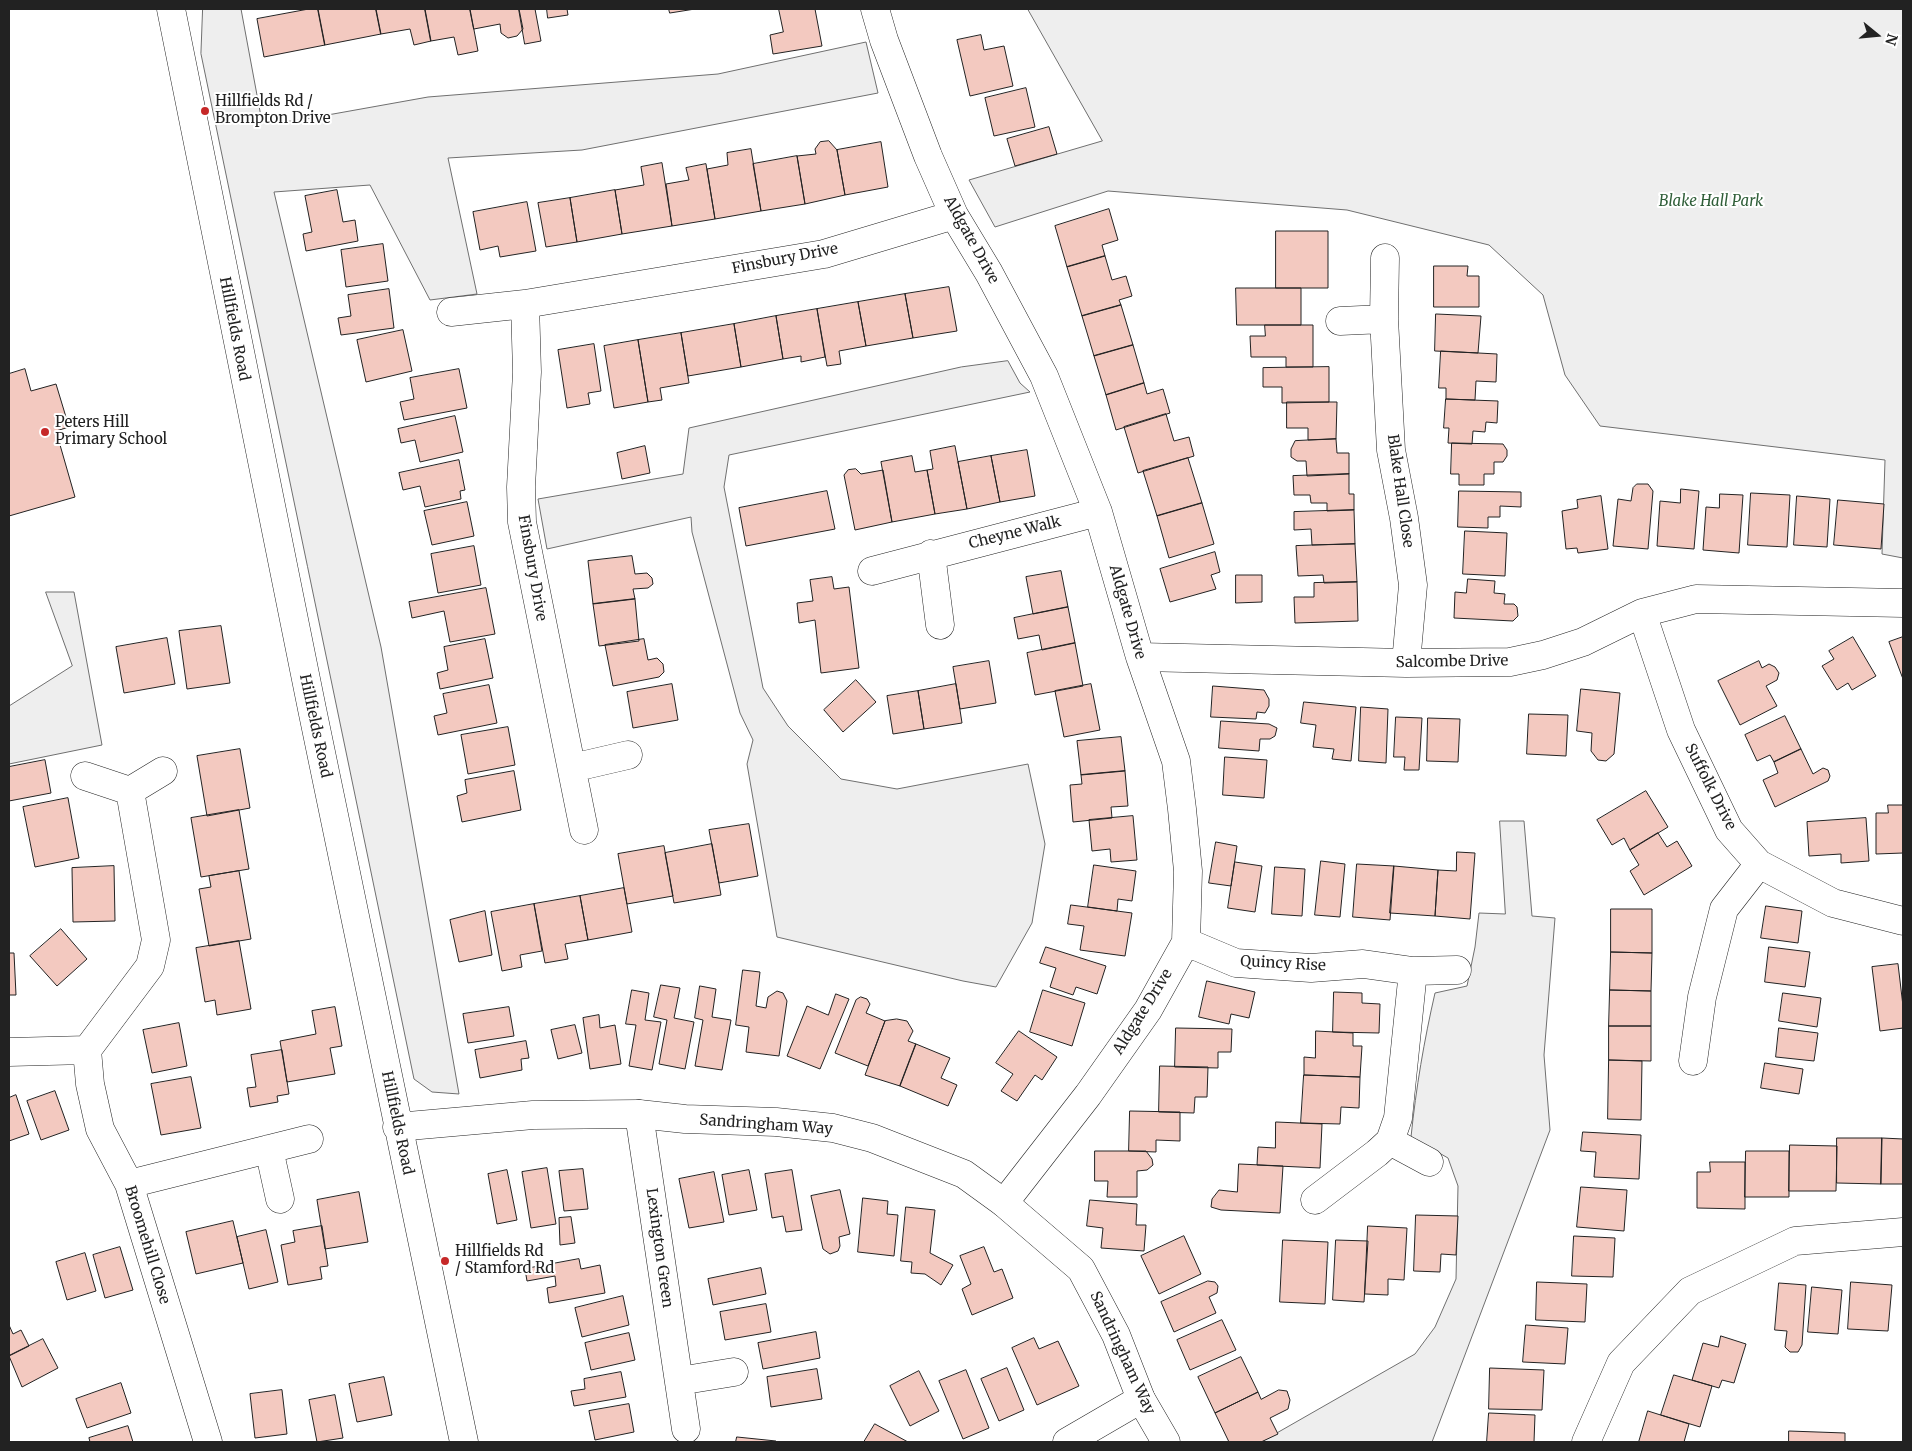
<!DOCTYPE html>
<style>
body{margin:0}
#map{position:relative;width:1912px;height:1451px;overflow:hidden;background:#fff;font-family:Merriweather,serif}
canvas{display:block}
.frame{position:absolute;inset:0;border:10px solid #222;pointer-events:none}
.north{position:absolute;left:1852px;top:10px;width:50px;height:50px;-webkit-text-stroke:4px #fff;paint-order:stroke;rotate:107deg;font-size:14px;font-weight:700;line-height:20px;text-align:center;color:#222}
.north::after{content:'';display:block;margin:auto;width:18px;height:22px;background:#222;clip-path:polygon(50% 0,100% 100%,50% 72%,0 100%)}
</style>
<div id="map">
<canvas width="1912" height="1451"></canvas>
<div class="frame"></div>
<div class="north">N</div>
</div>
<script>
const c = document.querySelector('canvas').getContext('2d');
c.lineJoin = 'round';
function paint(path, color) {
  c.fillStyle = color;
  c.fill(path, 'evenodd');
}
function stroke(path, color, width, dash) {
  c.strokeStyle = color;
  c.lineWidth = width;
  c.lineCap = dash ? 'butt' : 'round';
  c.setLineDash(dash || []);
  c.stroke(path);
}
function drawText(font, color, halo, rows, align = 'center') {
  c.font = font + ' Merriweather,serif';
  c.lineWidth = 4;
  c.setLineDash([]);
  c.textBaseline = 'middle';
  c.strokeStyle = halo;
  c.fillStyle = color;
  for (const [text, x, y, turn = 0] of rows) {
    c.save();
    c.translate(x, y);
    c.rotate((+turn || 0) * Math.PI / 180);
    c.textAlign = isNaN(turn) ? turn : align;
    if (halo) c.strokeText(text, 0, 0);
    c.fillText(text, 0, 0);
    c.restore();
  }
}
const green = new Path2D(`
 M203,9H241L262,122L294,121L428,97L718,74L866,42L878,93L582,150L448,158L477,294L430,300L370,185L274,192L381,647L459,1094L432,1092L414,1079L201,54Z
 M1028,9H1903V558L1882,554L1885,460L1600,426L1565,375L1543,295L1489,245L1347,210L1108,191L995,227L969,180L1102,141Z
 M1008,361L1020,383L1030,392L729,455L724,487L763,688L788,726L841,779L897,789L1028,764L1045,844L1032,923L996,987L963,981L777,937L747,764L753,740L740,713L692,532L691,517L547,549L538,499L683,474L689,428L961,367Z
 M46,592H74L102,745L9,764V706L72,666Z
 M1500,821H1524L1532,916L1555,918L1544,1055L1550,1130L1432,1442H1261L1415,1354L1435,1327L1456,1279L1458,1186L1448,1158L1411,1137C1416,1088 1424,1041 1435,993L1467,986L1475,947L1479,913L1505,914Z`);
paint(green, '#eee');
stroke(green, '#6f6f6f', 1);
const building = new Path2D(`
 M309,9H318L325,45L264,57L257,19Z
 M318,9H376L381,34L325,45Z
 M376,9H425L431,41L414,45L410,29L381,34Z
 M425,9H470L478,51L458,55L454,37L431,41Z
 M470,9H519L523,29L517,36L508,38L501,33L500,24L474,29Z
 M519,9H535L541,41L525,44Z
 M547,9H567L568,15L548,18Z
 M669,9H695L670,13Z
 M779,9H815L822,46L773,54L770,35L783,32Z
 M981,35L984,50L1004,46L1013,86L970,96L957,40Z
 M1026,88L1035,127L994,136L985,98Z
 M1049,127L1057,154L1015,166L1007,139Z
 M829,141L837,150L845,195L805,204L797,156L816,154L815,149L820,142Z
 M881,142L888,187L845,195L837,150Z
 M751,149L761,211L715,219L707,169L728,165L727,153Z
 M797,156L805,204L761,211L753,164Z
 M662,163L672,226L622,234L615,190L644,185L641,167Z
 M706,164L715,219L672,226L666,184L689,180L686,168Z
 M337,190L343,222L355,220L358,241L306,251L303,234L312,232L305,196Z
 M615,190L622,234L577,242L570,198Z
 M570,198L577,242L546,247L538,203Z
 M527,202L536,251L500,257L498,246L480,250L473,212Z
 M1109,209L1118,240L1102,245L1105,256L1067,267L1055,226Z
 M1276,231H1328V288H1276Z
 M383,244L388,281L346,287L341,250Z
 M1105,256L1112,280L1126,276L1132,296L1119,300L1121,305L1082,316L1067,267Z
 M1434,266H1468L1467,276H1479V307H1434Z
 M949,287L957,331L913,338L905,294Z
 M1236,288H1301V325H1237Z
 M389,289L394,328L341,335L338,318L351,316L348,295Z
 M905,294L913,338L866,346L858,302Z
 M858,302L866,346L839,351L841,364L827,366L817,309Z
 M1121,305L1133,345L1094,356L1082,316Z
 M817,309L825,357L801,362V356L783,359L776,316Z
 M1436,314L1481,316L1478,353L1435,351Z
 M776,316L783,359L741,367L734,324Z
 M734,324L741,367L688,376L681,333Z
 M1265,325H1313V367H1286V357H1251L1250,336H1265Z
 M403,330L412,371L366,382L357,340Z
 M681,333L689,383L660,388L662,400L648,402L638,340Z
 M638,340L648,402L614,408L604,346Z
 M594,344L601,391L588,393L590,404L567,408L558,350Z
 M1133,345L1144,383L1106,395L1094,356Z
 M1441,351L1497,354L1496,382L1476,381L1475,400L1446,399V388H1439Z
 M1329,367V402L1282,403V387H1263V368Z
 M25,369L31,391L56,384L69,427L56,431L75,497L9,516V374Z
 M459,369L467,408L404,420L400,402L414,399L410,378Z
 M1144,383L1147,394L1163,389L1170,413L1116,430L1106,395Z
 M1446,399L1498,401L1497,423L1486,422L1485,432L1473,431L1472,444L1448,443L1449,428H1444Z
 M1287,402H1337L1336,439L1308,440V428H1287Z
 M1166,414L1174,441L1189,437L1194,456L1138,473L1124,427Z
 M455,416L463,452L420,462L415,440L401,443L398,429Z
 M1336,439L1337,453H1349V474L1307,476L1306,461H1297L1291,457V449L1295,441Z
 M1452,443L1503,444L1507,450V456L1503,462H1494V474H1484V485H1459V474H1451Z
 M645,446L650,473L622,479L617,453Z
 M955,446L967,509L935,514L927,470L933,469L930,451Z
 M1027,450L1035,496L1000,502L991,456Z
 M912,456L915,472L927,470L935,514L892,522L881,462Z
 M991,456L1000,502L967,509L958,462Z
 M1188,458L1202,503L1157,516L1143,471Z
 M459,460L465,490L460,491L461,499L425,507L420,486L403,490L399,473Z
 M856,469L861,474L883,470L892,522L855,530L844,475L848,470Z
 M1349,474V494H1354V510L1327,511V503H1311L1310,495H1294L1293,476Z
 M1637,484H1648L1653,491L1648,549L1613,546L1618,499L1631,501L1633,488Z
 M1681,489L1699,491L1694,549L1657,546L1660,501L1680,503Z
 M827,491L835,529L746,546L739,508Z
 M1459,491L1521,492V507L1500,506V517H1488V528L1458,527Z
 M1751,493L1790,495L1787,547L1748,545Z
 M1720,494L1743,495L1739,553L1703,550L1706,507L1719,508Z
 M1601,496L1608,549L1578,553L1577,548L1566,549L1562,511L1578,508L1577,500Z
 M1797,496L1830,499L1827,547L1794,545Z
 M1838,500L1884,504L1881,549L1834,545Z
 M467,502L474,536L432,545L424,511Z
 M1202,503L1214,544L1169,558L1157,516Z
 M1354,510L1355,544L1312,545L1311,529L1294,530V512Z
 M1465,531L1507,533L1505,576L1463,574Z
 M1355,544L1357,582L1324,583L1323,575L1298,576L1296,546Z
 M474,546L481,585L438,593L431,554Z
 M1215,552L1220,572L1211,575L1216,589L1170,602L1160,569Z
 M632,556L635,574L647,573L652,578L653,584L648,588L633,589L635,599L593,604L588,561Z
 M1061,571L1068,607L1033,614L1026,577Z
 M1236,575H1262V602L1236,603Z
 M832,577L834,589L849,587L859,668L821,673L815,620L799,623L797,603L813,601L810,580Z
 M1468,579L1495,581L1494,593L1505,594L1504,604H1514L1517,607L1518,616L1513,621L1454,618L1455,592L1466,593Z
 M1357,582L1358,621L1295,623L1294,597H1314V583Z
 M486,588L495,634L450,642L444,611L412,618L409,602Z
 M635,599L639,641L599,646L593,604Z
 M1068,607L1075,643L1042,650L1039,635L1018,639L1014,618Z
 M221,626L230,683L187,689L179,631Z
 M1853,637L1876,676L1852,690L1848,683L1837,690L1822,666L1834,659L1829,651Z
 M1903,637V679L1889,642Z
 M167,638L175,684L124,693L116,647Z
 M485,639L493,678L440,689L437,673L448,670L444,647Z
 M644,639L648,660L657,658L663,664L664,672L659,677L613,686L605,645Z
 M1075,643L1083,686L1035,695L1027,653Z
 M989,661L996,703L960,709L953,667Z
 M1759,661L1762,668L1769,664L1775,667L1779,673L1777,680L1766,686L1777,706L1740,725L1718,681Z
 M856,680L876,702L843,732L824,710Z
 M672,684L678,720L633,728L627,692Z
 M956,684L962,723L924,729L918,691Z
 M1091,684L1100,730L1064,737L1055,691Z
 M489,685L497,723L438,735L434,716L447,713L443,694Z
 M1213,686L1264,690L1269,699V706L1265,713L1257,712L1256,719L1211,717Z
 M1581,689L1620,693L1614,754L1606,761L1598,760L1591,751L1592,733L1577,731Z
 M918,691L924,729L893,734L887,696Z
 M1304,702L1356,707L1351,761L1332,759L1334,749L1313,747L1316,725L1301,723Z
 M1361,707L1388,709L1386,763L1359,761Z
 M1529,714L1568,715L1566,756L1527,754Z
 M1785,716L1801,749L1774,762L1770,755L1757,761L1745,735Z
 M1396,717L1422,718L1419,770H1404L1405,757H1394Z
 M1428,718L1460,719L1458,762L1427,761Z
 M1221,721L1269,724L1277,728L1275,736L1270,739H1260L1259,751L1219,748Z
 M508,727L515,765L468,774L461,735Z
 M1121,737L1125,771L1081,775L1077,741Z
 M240,749L250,808L207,816L197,756Z
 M1801,749L1813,774L1823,768L1828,770L1830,776L1828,781L1775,807L1763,780L1778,773L1774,762Z
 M1225,757L1267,760L1264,798L1223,795Z
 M45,760L51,793L9,801V767Z
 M514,771L521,810L462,822L457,796L467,793L465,780Z
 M1125,771L1128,806L1111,807L1112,818L1073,822L1070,785L1082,784L1081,775Z
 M1646,791L1668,827L1630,850L1624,838L1612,845L1597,820Z
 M68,798L79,858L35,867L23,807Z
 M1888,805H1903V853L1876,854V813H1888Z
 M239,810L249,869L201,877L191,818Z
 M1133,816L1137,860L1111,862L1110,849L1092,851L1089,820Z
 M1866,818L1869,861L1841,863V854L1809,856L1807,822Z
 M749,824L758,876L719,883L709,830Z
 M1658,833L1667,847L1677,841L1692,866L1644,895L1630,871L1639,865L1630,850Z
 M1216,842L1237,846L1231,886L1209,883Z
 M712,844L721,895L674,903L665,853Z
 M664,846L673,896L627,904L618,854Z
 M1457,852L1475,853L1470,919L1435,916L1438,870L1456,871Z
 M1321,861L1345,864L1340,917L1315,915Z
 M1235,862L1262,866L1255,912L1228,908Z
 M1357,864L1394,866L1390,920L1353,917Z
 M1094,865L1136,871L1132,901L1118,899L1117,911L1088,907Z
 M114,866L115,921L73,922L72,868Z
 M1394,866L1438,870L1435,916L1390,913Z
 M1275,867L1305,869L1302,916L1272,914Z
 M239,871L251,939L209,946L199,889L211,887L209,876Z
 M624,888L632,932L588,940L580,896Z
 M580,896L588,940L565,944L568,959L545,963L534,904Z
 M534,904L542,951L520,955L522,967L502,971L491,912Z
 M1071,905L1132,913L1125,956L1080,950L1084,926L1068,924Z
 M1766,906L1802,911L1798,943L1761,938Z
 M1611,909H1652V953L1611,952Z
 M485,911L492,955L459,962L450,920Z
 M61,929L87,959L57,986L30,956Z
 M239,941L251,1009L217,1015L215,1000L205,1002L196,948Z
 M1046,947L1106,966L1097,994L1076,987L1073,995L1050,987L1056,968L1040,963Z
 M1769,947L1810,952L1805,987L1765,982Z
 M1611,952L1652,953L1651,991L1610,990Z
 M9,953H14L16,995H9Z
 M1898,964L1903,1006V1028L1880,1031L1872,967Z
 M743,970L760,972L756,1006L766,1008L768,997L777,991L783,993L787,1001L779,1056L746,1052L749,1027L736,1025Z
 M1207,981L1255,992L1249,1018L1231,1014L1229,1024L1199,1017Z
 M661,985L680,988L674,1018L694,1022L685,1069L659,1064L667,1020L654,1017Z
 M700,986L716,989L712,1017L731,1020L722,1070L695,1066L703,1020L695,1018Z
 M632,990L649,993L645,1020L661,1022L652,1070L629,1066L636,1025L626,1024Z
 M1043,990L1085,1003L1072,1046L1030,1032Z
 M1610,990L1651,991V1026H1609Z
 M1334,992L1362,993V1003L1380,1004L1379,1033L1333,1032Z
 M1783,993L1821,998L1817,1027L1779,1021Z
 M836,994L849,999L820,1069L787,1056L807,1006L828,1015Z
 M861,997L867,999L870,1004L866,1013L885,1021L868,1066L835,1053L856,1000Z
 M335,1007L342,1046L330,1048L335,1074L287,1082L280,1041L316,1034L312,1011Z
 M509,1007L514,1036L468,1043L463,1014Z
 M599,1015L600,1028L615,1025L621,1064L590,1069L583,1018Z
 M897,1019L907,1021L913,1031L908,1041L916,1044L900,1086L865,1075L885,1021Z
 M179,1023L187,1066L152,1073L143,1030Z
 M575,1025L582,1053L558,1059L551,1030Z
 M1609,1026H1651V1061L1609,1060Z
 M1176,1028L1232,1029L1231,1052H1218V1068L1175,1067Z
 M1779,1028L1818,1033L1814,1061L1776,1057Z
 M1019,1031L1057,1057L1042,1080L1035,1075L1017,1101L1001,1091L1013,1074L996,1063Z
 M1316,1031L1353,1033V1046H1362L1360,1077L1304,1075V1057L1315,1058Z
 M526,1041L529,1058L521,1059L522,1070L480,1078L475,1050Z
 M916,1044L950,1058L941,1078L957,1085L948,1106L900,1086Z
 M282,1050L289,1094L277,1096L278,1102L250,1107L247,1088L256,1087L251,1055Z
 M1609,1060L1642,1061L1641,1120L1608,1119Z
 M1765,1063L1803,1069L1799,1094L1761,1088Z
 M1160,1066L1208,1067L1207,1097H1195L1194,1113L1159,1112Z
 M1304,1075L1360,1077L1359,1108L1341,1107L1340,1124L1301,1123Z
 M191,1077L201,1128L161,1135L151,1084Z
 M55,1091L69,1130L41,1140L27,1101Z
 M16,1095L29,1134L9,1141V1098Z
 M1130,1111L1180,1112V1141L1156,1140V1152L1129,1151Z
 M1276,1122L1322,1124L1320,1168L1257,1165L1258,1147L1275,1148Z
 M1583,1132L1641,1135L1639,1179L1594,1177L1596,1152L1581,1151Z
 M1837,1138H1882L1881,1184L1837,1183Z
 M1882,1138L1903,1139V1184H1881Z
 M1790,1145L1837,1146L1836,1191H1789Z
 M1095,1151H1146L1152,1159L1153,1165L1147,1170L1137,1171V1197H1107L1108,1181H1095Z
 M1746,1151H1789V1197H1745Z
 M1710,1162H1745V1209L1697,1208V1172H1710Z
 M1239,1164L1283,1166L1280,1213L1221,1210L1211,1207L1212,1199L1219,1190L1237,1192Z
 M547,1168L556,1224L531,1228L522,1172Z
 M583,1169L588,1209L564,1211L559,1171Z
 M507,1170L517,1220L497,1224L488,1174Z
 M749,1170L757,1210L729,1215L722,1175Z
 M792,1170L802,1230L786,1232L783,1216L772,1218L765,1174Z
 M714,1172L724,1222L689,1228L679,1179Z
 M1581,1187L1627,1190L1624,1231L1577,1227Z
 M840,1190L850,1234L839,1237L840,1246L838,1251L830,1254L823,1249L811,1196Z
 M359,1192L368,1242L325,1249L317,1200Z
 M863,1198L888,1201L887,1214L898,1215L894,1256L858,1252Z
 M1090,1200L1137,1204L1136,1225H1146L1144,1251L1101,1248L1103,1228L1087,1226Z
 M906,1207L935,1210L930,1253L953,1265L941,1285L925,1274L911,1273L912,1262L901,1261Z
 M1416,1215L1458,1216L1456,1255L1441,1254L1440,1272L1414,1271Z
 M571,1217L575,1243L560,1245L559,1218Z
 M233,1221L243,1263L196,1274L186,1232Z
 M322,1226L328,1266L320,1267L322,1279L288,1285L281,1245L295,1242L293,1231Z
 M1368,1226L1407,1228L1404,1280L1388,1279V1295L1365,1294Z
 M266,1230L278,1282L249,1289L237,1237Z
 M1184,1236L1201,1274L1159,1294L1141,1256Z
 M1574,1236L1615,1238L1613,1277L1572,1276Z
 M1283,1240L1328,1242L1325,1304L1280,1302Z
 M1336,1240L1368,1241L1364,1302L1333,1300Z
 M120,1247L133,1290L105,1298L93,1255Z
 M984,1247L994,1272L1002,1269L1013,1298L972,1315L962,1289L971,1284L960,1256Z
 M85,1253L96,1291L67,1300L56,1262Z
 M579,1259L581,1269L600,1265L605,1293L549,1303L547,1288L556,1286L555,1276L527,1281L525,1269Z
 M761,1268L766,1294L713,1305L708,1279Z
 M1208,1281L1215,1282L1218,1286L1217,1293L1209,1297L1216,1313L1174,1332L1161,1302Z
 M1537,1282L1587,1284L1585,1322L1536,1320Z
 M1851,1282L1892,1285L1888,1331L1848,1329Z
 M1779,1283L1806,1285L1802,1345L1798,1352H1790L1785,1347L1787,1331L1775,1330Z
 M1812,1287L1842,1290L1838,1334L1808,1332Z
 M623,1296L629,1325L582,1337L575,1308Z
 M766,1304L771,1332L725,1340L720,1312Z
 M1222,1320L1236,1350L1190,1370L1177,1340Z
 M9,1325L13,1334L21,1330L29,1346L9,1356Z
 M1526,1325L1568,1328L1565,1364L1523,1362Z
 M816,1332L820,1358L763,1369L758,1343Z
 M629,1333L635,1360L591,1370L585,1343Z
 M1721,1336L1746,1344L1734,1383L1722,1380L1719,1388L1692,1380L1703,1343L1718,1347Z
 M1034,1338L1039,1349L1058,1341L1079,1386L1037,1405L1012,1348Z
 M43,1339L58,1368L22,1387L9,1356Z
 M1241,1357L1258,1392L1215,1413L1198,1377Z
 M1007,1368L1024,1410L999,1421L981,1379Z
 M1490,1368L1544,1370L1542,1410L1489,1409Z
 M817,1369L822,1399L771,1407L767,1377Z
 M966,1370L989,1428L963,1439L939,1381Z
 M919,1371L939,1411L910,1426L890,1386Z
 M621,1372L626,1397L574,1406L571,1391L585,1389L584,1379Z
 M1674,1375L1712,1386L1700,1427L1661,1415Z
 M384,1377L392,1415L357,1422L349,1384Z
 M121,1383L131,1413L87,1428L76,1399Z
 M282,1390L287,1434L255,1438L250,1394Z
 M1279,1390L1287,1391L1290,1400L1288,1409L1270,1418L1278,1434L1261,1442H1229L1215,1413L1258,1392L1261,1399Z
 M335,1395L343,1438L317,1442L309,1400Z
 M629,1404L634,1432L595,1440L589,1411Z
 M1648,1411L1689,1424L1684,1442H1639Z
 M1489,1413L1535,1415L1534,1442H1487Z
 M875,1424L908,1442H864Z
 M128,1426L133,1442H90L89,1438Z
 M1789,1431L1845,1433V1442H1789Z
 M737,1437L776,1441V1442H736Z`);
paint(building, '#f3c9c0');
stroke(building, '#222', 1);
const street = new Path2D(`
 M875,9L884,40L928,156L954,215L989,273L1044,376L1098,512L1140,657L1176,761L1182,809L1188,871L1186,942L1148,1010L1088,1095L1004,1203
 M1385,258L1384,319L1391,450L1404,518L1413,585L1406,663
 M525,304L527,372L521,487L522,522L584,830
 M451,312L525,304L824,254L954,215
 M1340,321L1384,319
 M931,554L940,625
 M872,571L1098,512
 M1642,613L1681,730L1729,830L1759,864L1833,903L1903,921
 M1140,657L1406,663L1510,662L1543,655L1583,642L1642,613L1696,599L1903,603
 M572,768L628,755
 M85,776L130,791L163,771
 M130,791L156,940L150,966L87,1050L90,1084L100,1129L129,1184L208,1442
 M1186,942L1236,963L1311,968L1363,964L1413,971L1457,970
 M9,1052L87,1050
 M1693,1061L1702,997L1724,909L1759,864
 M639,1114L686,1429
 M1390,1141L1429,1162
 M269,1149L280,1199
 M129,1184L309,1139
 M1315,1200L1377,1153L1390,1141L1398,1118L1413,971
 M679,1381L734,1372
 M1067,1442L1141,1399
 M1586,1442L1621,1363L1690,1291L1795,1241L1903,1232`);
const secondary = new Path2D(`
 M171,9L312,709L464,1442
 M397,1127L533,1115L639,1114L685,1119L776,1122L833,1128L872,1138L964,1174L1004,1203L1081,1269L1116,1335L1141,1399L1166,1442`);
stroke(street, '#222', 29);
stroke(secondary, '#222', 29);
stroke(street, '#fff', 28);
stroke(secondary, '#fff', 28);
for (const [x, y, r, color] of [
 [205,111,5,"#c62828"],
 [45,432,5,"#c62828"],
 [445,1261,5,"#c62828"]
]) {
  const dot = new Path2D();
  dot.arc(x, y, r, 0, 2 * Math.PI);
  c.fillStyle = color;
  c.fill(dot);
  stroke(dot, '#fff', 2);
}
drawText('15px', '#222', '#fff', [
 ["Hillfields Rd /",215,102],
 ["Brompton Drive",215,119],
 ["Peters Hill",55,423],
 ["Primary School",55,440],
 ["Hillfields Rd",455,1252],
 ["/ Stamford Rd",455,1269]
], 'left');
drawText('italic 15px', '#2f5e38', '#fff', [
 ["Blake Hall Park",1711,202]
]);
drawText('15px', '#222', '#fff', [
 ["Aldgate Drive",971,240,61],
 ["Finsbury Drive",785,259,-11],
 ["Hillfields Road",234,329,79],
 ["Blake Hall Close",1400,491,82],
 ["Cheyne Walk",1015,533,-14],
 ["Finsbury Drive",532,568,80],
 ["Aldgate Drive",1127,612,74],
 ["Salcombe Drive",1452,662,-1],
 ["Hillfields Road",315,726,78],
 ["Suffolk Drive",1710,787,63],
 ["Quincy Rise",1283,964,3],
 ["Aldgate Drive",1143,1012,-58],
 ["Hillfields Road",397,1123,78],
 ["Sandringham Way",766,1125,4],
 ["Broomehill Close",147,1245,73],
 ["Lexington Green",659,1248,82],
 ["Sandringham Way",1122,1353,65]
]);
</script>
